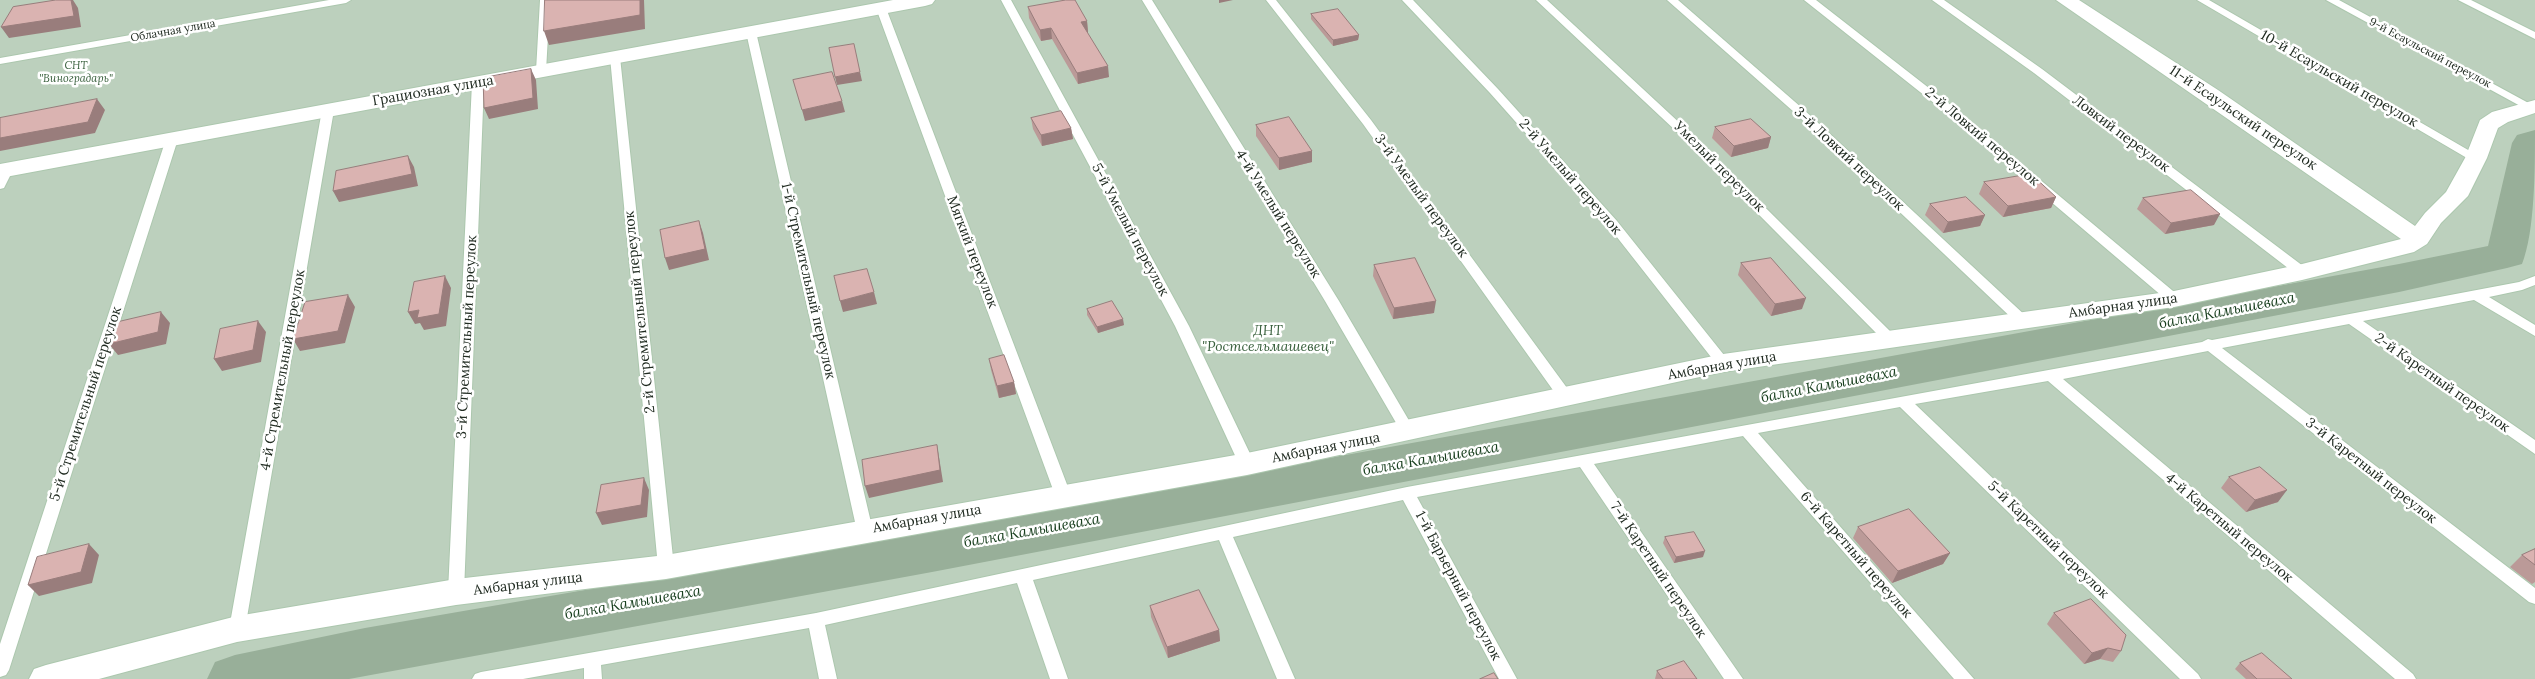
<!DOCTYPE html>
<meta charset="utf-8">
<style>
body{margin:0}
canvas{display:block;background:#d3eed4}
</style>
<canvas width="2535" height="679"></canvas>
<script>
const c = document.querySelector('canvas').getContext('2d');
c.lineJoin = 'round';
function paint(path, color) {
  c.fillStyle = color;
  c.fill(path, 'evenodd');
}
function stroke(path, color, width, dash) {
  c.strokeStyle = color;
  c.lineWidth = width;
  c.lineCap = dash ? 'butt' : 'round';
  c.setLineDash(dash || []);
  c.stroke(path);
}
function drawText(font, color, halo, rows, align = 'center') {
  c.font = font + ' Lora,serif';
  c.lineWidth = 5;
  c.setLineDash([]);
  c.textBaseline = 'middle';
  c.strokeStyle = halo;
  c.fillStyle = color;
  for (const [text, x, y, turn = 0] of rows) {
    c.save();
    c.translate(x, y);
    c.rotate((+turn || 0) * Math.PI / 180);
    c.textAlign = isNaN(turn) ? turn : align;
    if (halo) c.strokeText(text, 0, 0);
    c.fillText(text, 0, 0);
    c.restore();
  }
}
paint(new Path2D(`
 M0,0H2535V679H0Z`), '#bcd0bd');
paint(new Path2D(`
 M2535,130C2535,168 2535,232 2522,264L2507,268L2399,292L932,572L349,679H207L215,662L235,655L365,628L932,530L2399,264L2488,246L2512,143L2517,135Z`), '#98af99');
const lane = new Path2D(`
 M329,0H351L346,3L0,64V58Z
 M540,0H550L546,71L541,74L536,71Z
 M1001,0H1011L1189,326L1255,464L1252,468H1242L1239,464L1175,326Z
 M1142,0H1152L1339,301L1414,429L1412,433H1402L1325,301Z
 M1266,0H1276L1371,120L1570,392L1572,396L1570,400H1560L1363,124Z
 M1402,0H1413L1498,89L1617,221L1728,360L1730,363L1728,366H1718L1609,227L1490,93Z
 M1536,0H1547L1684,127L1897,338L1899,341L1897,344H1887L1676,131Z
 M1667,0H1678L1802,108L2028,318L2030,321L2028,324H2018L1794,112Z
 M1804,0H1816L1952,106L2179,296L2181,299L2179,302H2169L1944,111Z
 M1932,0H1944L2042,69L2307,269L2309,272L2307,275H2297L2034,73Z
 M2197,0H2209L2482,158L2480,161H2472Z
 M2326,0H2339L2534,106L2528,109L2524,108Z
 M2458,0H2471L2535,32V39Z
 M881,5L886,8L1071,495L1068,499L1063,501L1058,499L1055,495L876,8Z
 M751,29L756,32L873,531L871,535L865,537L859,535L857,531L746,32Z
 M615,54L620,57L674,567L672,572L666,573L660,572L658,567L610,57Z
 M478,80L484,83L464,592L462,597L456,599L450,597L448,592L472,83Z
 M328,107L334,110L245,629L243,634L237,636L231,634L229,629L322,110Z
 M172,136L178,139L9,670L6,675L0,677V644L166,139Z
 M7,166L13,170L4,188L0,189V172L3,167Z
 M2535,276V285L2522,290L2489,297L2535,325V336L2474,300L2363,321L2535,440V454L2349,324L2222,348L2535,588V604L2529,602L2208,351L2063,379L2413,674L2416,679H2395L2048,381L1915,404L2198,674L2201,679H2180L1900,407L1758,433L1974,679H1954L1743,436L1594,464L1743,679H1724L1580,467L1417,497L1517,679H1499L1403,500L1233,537L1295,679H1277L1219,540L1033,580L1068,679H1050L1017,583L825,625L837,679H819L809,628L601,665L602,679H584V668L523,679H472L475,674L481,672L816,613L1407,487L2202,342L2208,339L2212,340L2519,282Z`);
const street = new Path2D(`
 M893,0H935L932,4L925,6L0,178V164Z
 M2056,0H2079L2218,90L2415,226L2425,213L2446,192L2465,158L2480,120L2492,112L2535,100V113L2508,122L2498,128L2487,158L2468,196L2441,223L2427,244L2414,252L2302,280L2174,307L1723,372L1247,475L666,579L456,605L237,642L99,679H29L34,669L46,665L237,616L456,579L666,555L1247,453L1723,354L2174,291L2302,264L2401,239Z`);
stroke(lane, '#acc7ae', 2);
stroke(street, '#acc7ae', 2);
paint(lane, '#fff');
paint(street, '#fff');
paint(new Path2D(`
 M1028,7L1087,21L1088,32H1087L1109,77L1078,84L1052,39L1041,41L1029,18Z
 M1311,14L1359,35L1358,40L1333,46L1311,19Z
 M1031,118L1071,128L1073,139L1042,146L1033,129Z
 M1256,125L1312,151V162L1279,170L1256,136Z
 M1715,127L1771,137L1768,148L1731,157L1712,138Z
 M1984,182L2056,197L2051,208L2003,217L1979,194Z
 M2143,198L2214,225L2165,234L2137,209Z
 M1930,204L1985,215L1980,226L1943,233L1925,215Z
 M1741,263L1802,309L1771,316L1738,275Z
 M1374,265L1434,313L1393,319L1373,276Z
 M1087,309L1124,325L1098,333L1087,315Z
 M989,359L1014,382L1016,394L999,398L991,370Z
 M2229,477L2278,502L2246,512L2221,488Z
 M1858,527L1950,553L1943,564L1892,583L1853,538Z
 M1665,537L1703,557L1674,563L1663,543Z
 M2535,549V582L2532,584L2510,567L2522,555Z
 M1150,606L1219,630L1220,641L1168,658L1151,617Z
 M2054,613L2121,651L2113,662L2100,659L2084,664L2047,624Z
 M2240,663L2292,679H2246L2235,669Z
 M1657,671L1697,679H1655Z`), '#bb9a98');
paint(new Path2D(`
 M71,0H73L78,8L81,27L9,38L1,27Z
 M640,0H644L645,29L549,45L544,31Z
 M1219,0H1233L1219,3Z
 M1087,21L1088,32L1082,33L1081,22Z
 M1051,28L1052,39L1041,41L1040,30Z
 M1359,35L1358,40L1333,46V40Z
 M1108,66L1109,77L1078,84L1077,73Z
 M531,69L536,80L538,109L489,119L484,108Z
 M860,72L862,81L837,85L835,77Z
 M97,99L105,110L95,133L0,151V138Z
 M842,101L845,112L805,121L802,110Z
 M1071,128L1073,139L1042,146L1041,135Z
 M1771,137L1768,148L1731,157L1734,146Z
 M1312,151V162L1279,170V158Z
 M408,156L414,167L418,186L339,202L333,191Z
 M2056,197L2051,208L2003,217L2008,206Z
 M2220,214L2214,225L2165,234L2171,223Z
 M1985,215L1980,226L1943,233L1948,222Z
 M699,221L703,233L709,260L669,270L665,258Z
 M445,276L451,288L446,326L424,330L420,323L415,324L408,312L419,310Z
 M874,292L877,304L843,312L840,301Z
 M348,295L355,307L345,343L300,351L293,339Z
 M1806,298L1802,309L1771,316L1775,304Z
 M1436,301L1434,313L1393,319L1394,308Z
 M161,312L170,323L166,344L118,355L109,344Z
 M1123,319L1124,325L1098,333L1097,327Z
 M258,321L266,332L261,362L222,371L214,359Z
 M1014,382L1016,394L999,398L997,386Z
 M937,445L939,457L943,482L869,498L865,486Z
 M644,478L649,490L647,517L602,525L596,513Z
 M2287,490L2278,502L2246,512L2255,500Z
 M89,544L99,555L92,583L39,596L28,585Z
 M1705,551L1703,557L1674,563L1676,557Z
 M1950,553L1943,564L1892,583L1898,571Z
 M1219,630L1220,641L1168,658L1167,647Z
 M2108,648L2100,659L2084,664L2092,653Z`), '#997d7c');
const building = new Path2D(`
 M56,0H71L74,16L1,27L13,7Z
 M545,0H640V15L544,31Z
 M1066,0H1075L1087,21L1081,22L1108,66L1077,73L1051,28L1040,30L1028,7Z
 M1338,9L1359,35L1333,40L1311,14Z
 M854,44L860,72L835,77L829,48Z
 M531,69L533,98L484,108L483,78Z
 M832,72L842,101L802,110L793,80Z
 M97,99L88,122L0,138V118Z
 M1061,111L1071,128L1041,135L1031,118Z
 M1289,117L1312,151L1279,158L1256,125Z
 M1751,119L1771,137L1734,146L1715,127Z
 M408,156L412,174L333,191L336,171Z
 M2031,174L2056,197L2008,206L1984,182Z
 M2191,190L2220,214L2171,223L2143,198Z
 M1966,197L1985,215L1948,222L1930,204Z
 M699,221L705,249L665,258L660,230Z
 M1415,258L1436,301L1394,308L1374,265Z
 M1771,258L1806,298L1775,304L1741,263Z
 M867,269L874,292L840,301L834,276Z
 M445,276L439,314L417,318L419,310L408,312L414,282Z
 M348,295L338,331L293,339L305,302Z
 M1112,301L1123,319L1097,327L1087,309Z
 M161,312L158,332L109,344L114,323Z
 M258,321L253,350L214,359L220,329Z
 M1004,355L1014,382L997,386L989,359Z
 M937,445L940,470L865,486L862,460Z
 M2260,467L2287,490L2255,500L2229,477Z
 M644,478L641,505L596,513L601,485Z
 M1909,509L1950,553L1898,571L1858,527Z
 M1694,532L1705,551L1676,557L1665,537Z
 M89,544L81,572L28,585L37,557Z
 M2535,549V565L2522,555Z
 M1199,590L1219,630L1167,647L1150,606Z
 M2091,599L2126,635L2121,651L2108,648L2092,653L2054,613Z
 M2262,653L2292,679H2257L2240,663Z
 M1684,661L1697,679H1663L1657,671Z
 M1494,673L1498,679H1480Z`);
paint(building, '#dab3b1');
stroke(building, '#997d7c', 1);
drawText('11px', '#202b21', '#fff', [
 ["Облачная улица",173,31,-10],
 ["9-й Есаульский переулок",2430,53,28]
]);
drawText('italic 11px', '#3a613e', '#fff', [
 ["СНТ",76,66],
 ["\"Виноградарь\"",76,79]
]);
drawText('14px', '#202b21', '#fff', [
 ["10-й Есаульский переулок",2339,79,30],
 ["Грациозная улица",433,91,-10],
 ["11-й Есаульский переулок",2243,118,34],
 ["Ловкий переулок",2121,134,37],
 ["2-й Ловкий переулок",1982,137,40],
 ["3-й Ловкий переулок",1849,159,43],
 ["Умелый переулок",1719,167,45],
 ["2-й Умелый переулок",1570,177,49],
 ["3-й Умелый переулок",1421,196,54],
 ["4-й Умелый переулок",1278,214,58],
 ["5-й Умелый переулок",1130,230,62],
 ["Мягкий переулок",972,252,69],
 ["1-й Стремительный переулок",808,281,77],
 ["Амбарная улица",2123,306,-8],
 ["2-й Стремительный переулок",640,312,-96],
 ["3-й Стремительный переулок",467,337,-87],
 ["Амбарная улица",1722,366,-10],
 ["4-й Стремительный переулок",283,370,-80],
 ["2-й Каретный переулок",2442,383,35],
 ["5-й Стремительный переулок",86,404,-72],
 ["Амбарная улица",1326,448,-11],
 ["3-й Каретный переулок",2371,471,38],
 ["Амбарная улица",927,519,-10],
 ["4-й Каретный переулок",2229,528,40],
 ["5-й Каретный переулок",2048,540,44],
 ["6-й Каретный переулок",1856,555,49],
 ["7-й Каретный переулок",1658,570,56],
 ["Амбарная улица",528,584,-7],
 ["1-й Барьерный переулок",1458,586,62]
]);
drawText('italic 14px', '#3a613e', '#fff', [
 ["ДНТ",1268,331],
 ["\"Ростсельмашевец\"",1268,347]
]);
drawText('italic 15px', '#173e1d', '#fff', [
 ["балка Камышеваха",2227,311,-11],
 ["балка Камышеваха",1829,385,-11],
 ["балка Камышеваха",1431,459,-10],
 ["балка Камышеваха",1032,531,-10],
 ["балка Камышеваха",633,603,-10]
]);
</script>
